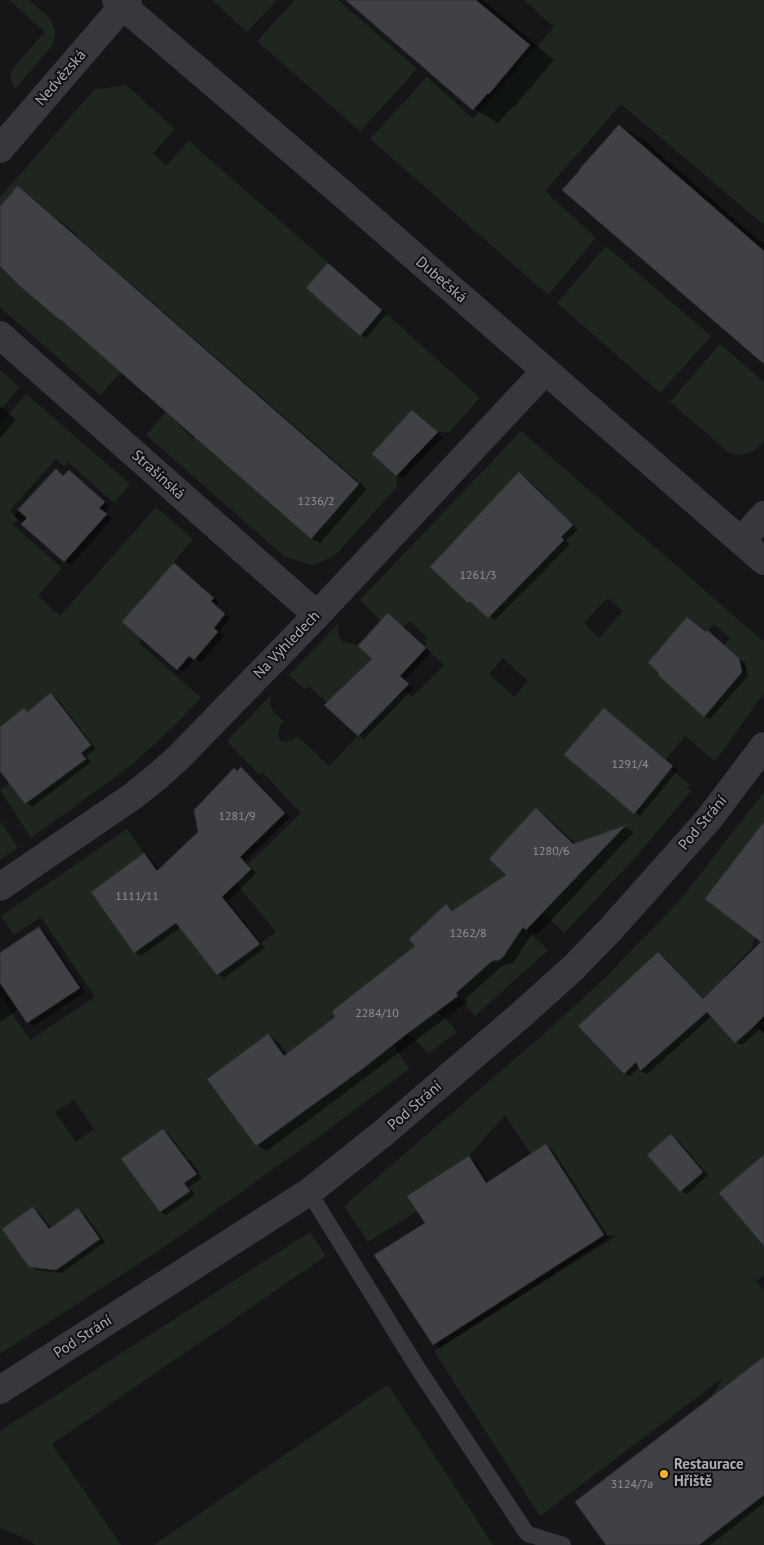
<!DOCTYPE html>
<meta charset="utf-8">
<style>
body{margin:0}
canvas{display:block;background:#161618}
</style>
<canvas width="764" height="1545"></canvas>
<script>
const c = document.querySelector('canvas').getContext('2d');
c.lineJoin = 'round';
function paint(path, color) {
  c.fillStyle = color;
  c.fill(path, 'evenodd');
}
function stroke(path, color, width, dash) {
  c.strokeStyle = color;
  c.lineWidth = width;
  c.lineCap = dash ? 'butt' : 'round';
  c.setLineDash(dash || []);
  c.stroke(path);
}
function drawText(font, color, halo, rows, align = 'center') {
  c.font = font + ' "PT Sans",sans-serif';
  c.lineWidth = 4;
  c.setLineDash([]);
  c.textBaseline = 'middle';
  c.strokeStyle = halo;
  c.fillStyle = color;
  for (const [text, x, y, turn = 0] of rows) {
    c.save();
    c.translate(x, y);
    c.rotate((+turn || 0) * Math.PI / 180);
    c.textAlign = isNaN(turn) ? turn : align;
    if (halo) c.strokeText(text, 0, 0);
    c.fillText(text, 0, 0);
    c.restore();
  }
}
paint(new Path2D(`
 M9,0H29C45,14 63,24 51,47L15,89C11,83 9,76 12,69L45,32Z
 M212,0H277L247,32Z
 M295,0H338L417,69L360,131L257,41Z
 M524,0H764V225L621,104L545,191L596,238L548,295L370,139L427,77L473,119L554,27Z
 M126,85L175,129L153,153L166,166L189,141L328,263L306,289L360,335L382,310L480,398L449,432H438L412,410L372,454L397,476L396,488L338,552L330,558L312,566L313,565L285,557L146,435L166,412L193,439L195,437L310,539L359,484L76,237L77,235L59,220L58,221L18,186L0,207V197L94,90Z
 M606,246L711,336L660,393L557,303Z
 M0,266L121,373L100,395L0,307Z
 M720,344L764,382V441C754,453 741,459 727,451L670,402Z
 M0,370L19,387L1,410L0,409Z
 M26,394L130,484L114,503L68,462L64,466L56,459L10,510L18,519L13,525L62,568L38,596L60,616L156,507L193,539L140,602L142,639L139,643L201,698L174,726L129,767L31,838L0,790L9,783L26,804L85,758L81,753L51,693L27,712L24,709L3,724L0,732V424Z
 M521,431L764,642V693L715,761L685,736L663,763L690,785L687,788L691,791L635,858L564,933L537,907L521,925L548,950L475,1016L450,987L431,1003L457,1032L429,1053L408,1033L370,981L332,1011L335,1017L393,1044L409,1069L325,1132L160,1250L0,1354V996L30,1040L95,997L41,917L14,935L1,916L127,829L144,853L91,892L134,953L189,915L213,970L218,975L276,932L236,883L251,869L247,865L301,813L262,772L259,775L227,741L269,697L271,698C267,709 277,715 284,721C271,737 283,750 297,736L329,766L360,734L309,686L305,690L289,675L338,624V634L341,641L358,646L372,659L367,665L399,696L405,691L412,697L444,665L424,647L427,644L424,641L427,637L410,621L403,627L388,613L381,621L360,600ZM519,473L542,494L541,495L573,525L561,537L564,540L502,603L486,616L456,589L455,590L430,566L455,539L457,541ZM608,598L623,611L599,638L584,623ZM687,617C694,622 700,625 707,631L714,624L730,638L724,645L739,658L740,662L746,668L707,713L692,706L658,675L659,673L648,663ZM503,658L528,681L514,697L489,674ZM604,708L644,742L634,813L564,755ZM536,809L573,844L579,842L590,853L591,862L550,905L518,875L512,881L489,859ZM446,904L452,911L464,904L505,953L503,957L492,961L457,992L409,939ZM74,1100L94,1129L76,1142L55,1112ZM163,1129L187,1161L190,1159L199,1172L184,1183L189,1191L160,1212L126,1166L144,1153L139,1146ZM33,1207L49,1229L78,1208L100,1239L54,1270L29,1267L2,1229Z
 M764,792V822L706,899L754,937L751,949L724,976L740,991L735,1042L755,1025L764,1034V1275L756,1281L764,1291V1357L740,1375L764,1408V1467L711,1397L724,1377L540,1516L434,1351L618,1235H604L546,1144L531,1154L505,1115L469,1156L407,1196L417,1211L368,1242L344,1206L545,1033L606,977L680,900ZM658,952L703,1000L694,1023L687,1030L680,1024L649,1053L655,1059L648,1066L647,1065L639,1071L634,1064L623,1074L578,1026Z
 M0,821L18,848L0,860Z
 M310,1232L326,1256L52,1444L121,1545H35L31,1541L0,1528V1431Z
 M388,1385L493,1545H154L379,1390Z
 M764,1495V1545H699Z`), '#1e261f');
paint(new Path2D(`
 M348,0H483L554,60L514,107L513,106L498,123L474,109Z
 M619,126L644,140L764,245V362Z
 M18,187L26,192L367,489L320,543L311,538L0,265V208Z
 M329,265L335,268L387,314L366,338L361,335Z
 M0,406L16,420L0,438Z
 M413,411L419,415L443,437L403,478L397,475Z
 M56,471L64,476L69,471L75,475L110,506L105,512L112,519L71,565L65,561L14,516Z
 M520,474L525,477L548,498L546,499L578,529L566,541L570,544L495,620L469,602Z
 M174,565L180,568L219,602L216,605L230,618L219,632L224,636L201,663L195,659L184,672L178,669L124,622Z
 M388,615L394,618L431,652L405,680L414,688L364,739L359,735L374,659Z
 M687,618L707,633L708,632L714,635L745,663L748,676L710,719L704,716L661,673Z
 M51,695L57,698L96,749L86,756L91,762L32,807L26,803L0,769V733Z
 M604,709L610,713L678,770L640,816L635,813Z
 M241,769L247,772L290,817L245,861L256,873L228,901L265,948L224,978L218,974L181,927L141,956L135,952L145,855L150,858L160,871L200,832Z
 M536,810L546,816L576,844L625,827L634,832L537,935L533,932L513,963L502,966L465,999L467,1002L267,1151L257,1145L268,1036L278,1042L287,1055L337,1017L417,946L446,906L455,911L508,875Z
 M39,928L45,932L85,992L34,1026L28,1022L19,1009L0,1022V954Z
 M658,953L664,957L704,1000L764,965V1033L760,1029L742,1045L736,1042L712,1016L647,1074L641,1071L639,1067L630,1076L624,1073Z
 M163,1130L169,1134L202,1178L189,1187L195,1195L166,1215L160,1211Z
 M671,1136L677,1139L708,1175L687,1194L681,1191Z
 M546,1145L552,1149L609,1238L440,1348L434,1344L426,1223L469,1158L475,1161L489,1183Z
 M33,1209L39,1212L51,1228L78,1209L84,1213L105,1242L62,1273L36,1270L30,1266Z
 M764,1359V1503L710,1545H608Z`), '#0007');
const building = new Path2D(`
 M346,0H476L530,45L489,94L488,93L473,110Z
 M619,125L764,251V364L562,190L579,171V170Z
 M18,186L359,484L311,539L60,319V320L20,286L0,266V207Z
 M328,263L382,310L360,336L306,288Z
 M412,410L438,432L396,476L372,454Z
 M56,469L63,476L69,470L105,502L99,508L107,514L64,562L21,524L27,518L18,510Z
 M519,472L573,525L561,537L564,540L488,618L469,601L468,603L430,567Z
 M174,563L214,598L211,601L225,614L214,628L218,632L194,660L189,656L177,670L122,622Z
 M388,613L426,648L400,676L409,684L358,736L324,705L372,659L358,646Z
 M687,617L706,632L707,630L739,658L742,672L704,717L658,675L659,673L648,663Z
 M51,693L91,745L81,753L86,759L25,804L0,771V727L24,708L27,712Z
 M604,708L673,766L634,814L564,755Z
 M241,767L285,813L240,857L251,869L222,897L260,944L217,975L176,923L134,953L91,892L144,853L157,871L198,832L194,810L234,768L237,771Z
 M536,808L573,844L626,825L526,930L523,927L503,957L499,960L492,961L456,993L458,996L408,1033L361,1070L256,1146L207,1079L268,1034L284,1056L335,1017L332,1011L415,946L409,939L446,904L452,911L506,875L489,859Z
 M764,822V1016L751,1029L735,1043L707,1012L640,1071L636,1062L624,1074L578,1026L658,952L703,999L761,942L705,899Z
 M39,927L80,988L27,1023L0,983V953Z
 M163,1129L197,1174L184,1183L190,1191L160,1212L121,1159Z
 M671,1134L703,1172L680,1192L647,1155Z
 M546,1144L604,1235L433,1345L374,1255L425,1223L407,1196L469,1156L486,1183Z
 M764,1155V1246L719,1193Z
 M33,1207L49,1229L78,1208L100,1239L56,1270L29,1267L2,1229Z
 M764,1357V1495L699,1545H606L575,1502Z`);
paint(building, '#404145');
stroke(building, '#303034', 1);
stroke(new Path2D(`
 M309,1192L417,1367L526,1532L528,1534L563,1545`), '#37383d', 16);
stroke(new Path2D(`
 M116,0L337,189L764,561
 M0,149L128,0
 M0,335L317,615
 M741,541L764,515
 M0,887L133,796L159,775L178,758L317,615L545,371
 M0,1390L309,1192L382,1134L522,1014L573,968L610,930L708,820L764,746`), '#37383d', 28);
for (const [x, y, r, color] of [
 [664,1474,5,"#f2b134"]
]) {
  const dot = new Path2D();
  dot.arc(x, y, r, 0, 2 * Math.PI);
  c.fillStyle = color;
  c.fill(dot);
  stroke(dot, '#111113', 2);
}
drawText('12px', '#8e929b', null, [
 ["1236/2",316,502],
 ["1261/3",478,576],
 ["1291/4",630,765],
 ["1281/9",237,817],
 ["1280/6",551,852],
 ["1111/11",137,897],
 ["1262/8",468,934],
 ["2284/10",377,1014],
 ["3124/7a",632,1485]
]);
drawText('15px', '#a8adb8', '#111113', [
 ["Nedvězská",61,78,-49],
 ["Dubečská",441,280,41],
 ["Strašínská",158,475,42],
 ["Na Výhledech",287,645,-46],
 ["Pod Strání",703,823,-50],
 ["Pod Strání",415,1106,-41],
 ["Pod Strání",83,1337,-33]
]);
drawText('bold 15px', '#a8adb8', '#111113', [
 ["Restaurace",674,1465],
 ["Hřiště",674,1482]
], 'left');
</script>
